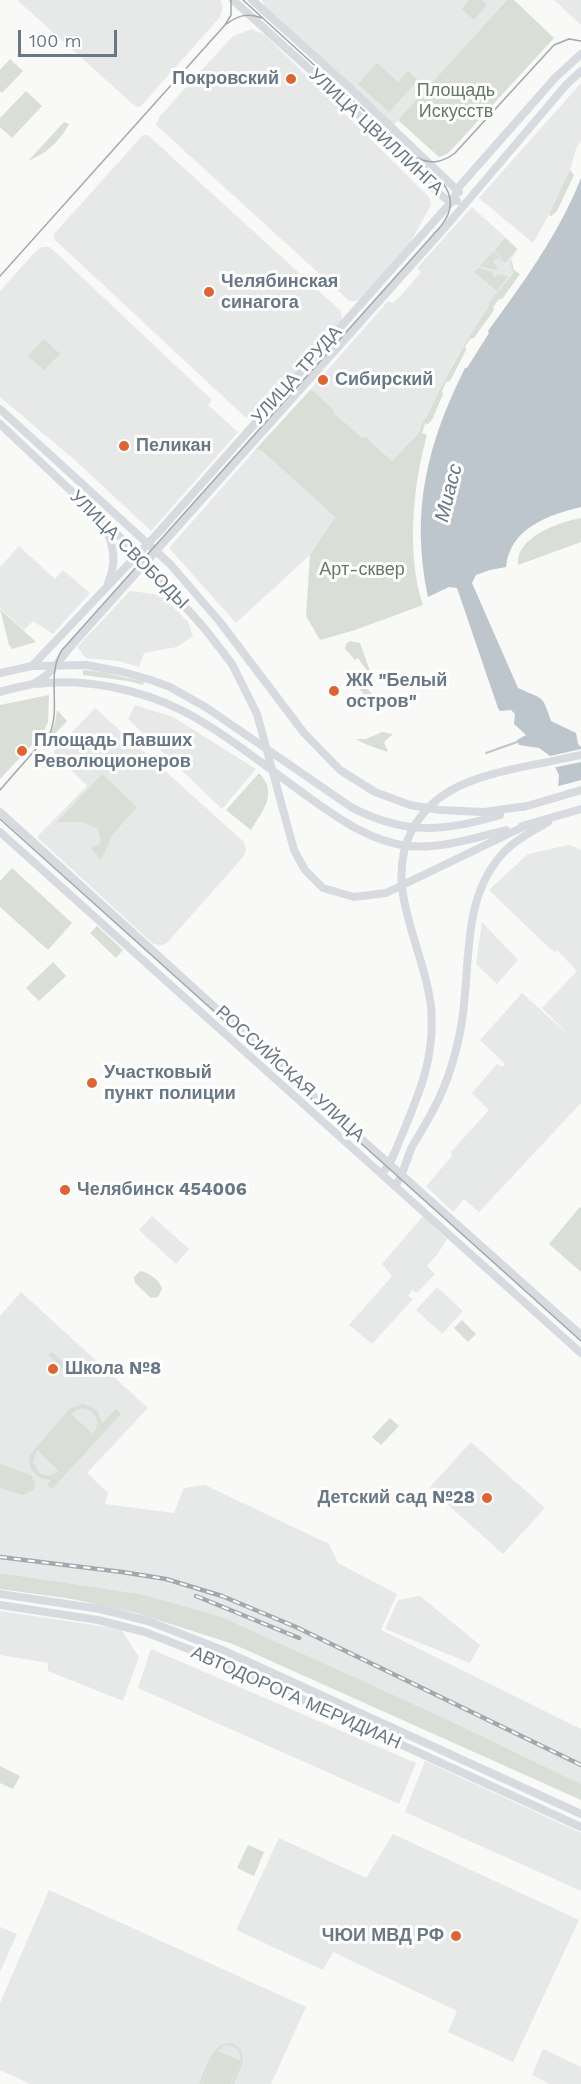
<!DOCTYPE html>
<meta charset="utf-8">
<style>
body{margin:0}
#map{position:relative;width:581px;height:2084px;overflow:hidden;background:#f9f9f7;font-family:"Work Sans",sans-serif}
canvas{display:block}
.scale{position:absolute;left:18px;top:30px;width:99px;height:27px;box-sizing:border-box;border:3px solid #6a7886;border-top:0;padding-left:8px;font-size:18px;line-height:21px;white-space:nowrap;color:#6a7886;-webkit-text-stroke:4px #fff;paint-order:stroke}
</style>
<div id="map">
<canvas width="581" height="2084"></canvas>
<div class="scale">100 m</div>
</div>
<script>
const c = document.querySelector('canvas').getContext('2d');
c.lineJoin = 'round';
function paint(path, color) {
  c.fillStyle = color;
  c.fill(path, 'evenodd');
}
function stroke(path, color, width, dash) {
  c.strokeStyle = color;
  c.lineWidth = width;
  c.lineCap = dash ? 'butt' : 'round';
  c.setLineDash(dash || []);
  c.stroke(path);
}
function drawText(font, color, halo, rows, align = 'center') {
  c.font = font + ' "Work Sans",sans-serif';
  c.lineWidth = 6;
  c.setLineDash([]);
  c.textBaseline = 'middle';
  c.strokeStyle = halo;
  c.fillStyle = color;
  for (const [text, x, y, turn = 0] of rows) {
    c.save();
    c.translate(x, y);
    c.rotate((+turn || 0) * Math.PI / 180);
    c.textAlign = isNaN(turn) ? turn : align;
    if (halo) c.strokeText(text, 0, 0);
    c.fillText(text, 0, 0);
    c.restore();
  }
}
paint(new Path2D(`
 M17,0H220L223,6L220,17L141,106L136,107Z
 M262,0H507L394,125L265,7Z
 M554,0H581V25Z
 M252,29L265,35L430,198L431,205L410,243L364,296L357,301H350L346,298L156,125L159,117L233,36Z
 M581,83V140L576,149L571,167L557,200L533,243L479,198Z
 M143,135H147L151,138L341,311L342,320L339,324L256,416L251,418L245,417L54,239V234Z
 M472,207L518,249L510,261L513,272L489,302L488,308L453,363L428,416L421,434L392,461L371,441L362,438L334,413V410L311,389L388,301L393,303L405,291L421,272L417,268Z
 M42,247H49L52,249L212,400L208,405L238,432L151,531L77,462L0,397V291L35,252Z
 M256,449L262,451L335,517L310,555L236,623L169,548Z
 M19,546L55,579L63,570L90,593L53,634L33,621L24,630L0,608V567Z
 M130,591L155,594L164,598L188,622L193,636L177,647L144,653L139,667L118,661L86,658L77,647Z
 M135,705L173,717L256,769L222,809L128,719Z
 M95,708L244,842L246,850L244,856L167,943L160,946L152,943L37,837L87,786L53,752Z
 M569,845L581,850V1103L479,1212L464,1199L453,1212L426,1186L452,1156L451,1152L489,1110L472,1093L497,1064L502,1067L505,1064L480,1040L522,993L571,1037L542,1008L577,971L557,950L555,952L549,948L489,890L528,854Z
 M482,922L518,960L497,984L476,964Z
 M152,1216L189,1249L176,1264L139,1230Z
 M423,1216L447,1239L437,1255L427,1266L435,1274L417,1293L412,1290L408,1296L413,1299L372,1344L349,1325L392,1276L382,1264Z
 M437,1287L463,1311L442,1334L416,1310Z
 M21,1292L148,1408L87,1473L108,1493L105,1504L174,1513L184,1488L205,1485L329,1544L338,1563L397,1594L381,1630L581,1729V1784L446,1719L304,1656L140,1594L0,1573V1316Z
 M471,1442L545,1508L503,1554L429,1488Z
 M420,1596L480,1645L470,1663L385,1629L398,1600Z
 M0,1611L121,1629L139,1657L123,1701L48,1671V1663L0,1655Z
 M151,1649L416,1763L399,1804L138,1688Z
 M425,1761L581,1833V1891L405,1812Z
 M393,1834L579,1920L513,2062L448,2032L457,2011L333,1952L323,1970L236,1930L279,1838L366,1878Z
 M49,1890L306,2007L271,2084H30L0,2070V2003Z
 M0,1927L17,1934L0,1972Z
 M543,2049L581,2067V2084H550L532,2075Z`), '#e7e8e8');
paint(new Path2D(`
 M469,0H482L487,5L474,20L462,9Z
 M507,0H514L554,38L456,145L447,154L439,157L398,120Z
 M10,59L23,71L2,93L0,91V70Z
 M377,63L398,82L408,71L418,80L389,112L358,84Z
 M26,91L42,106L12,138L0,127V118Z
 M64,122L69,124C60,141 46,154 28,161Z
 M570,170L574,175L557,211L551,216L549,215Z
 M505,238L517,249L505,263L495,250Z
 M494,251L502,261L497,258L493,262L498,267L495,270L480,266Z
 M511,259L514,270L520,274L502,299H499L493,307L494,310L474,338L470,339L465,347L466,350L450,381L446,382L442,391L443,394L432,420L428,424L425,423L422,433L427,435C413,484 406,555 423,605L355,630L320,640L306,616L310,555L335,517L262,451L256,449L311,389L334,410V413L362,438L366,437L392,461L419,433L424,420L427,417C444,379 464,343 488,308L489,302L513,273L510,261Z
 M478,268L493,272L492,276L496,277L497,274L508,277L497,291L474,272Z
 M44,339L60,354L44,370L28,356Z
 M581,518V542L518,565C515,537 560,522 581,518Z
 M0,609L36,642L12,649L9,645Z
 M350,641L360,643L374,682L366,673L367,671L358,658L355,660L345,649L346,644Z
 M83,670L102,672L144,682L143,685L128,681L83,675Z
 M360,680L379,702L380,713L357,686L361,685Z
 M49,695L48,722L43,733L0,779V705Z
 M57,710L67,721L46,743L55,723Z
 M382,732L393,734L384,742L388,752L370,746L355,739H366Z
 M259,773C279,793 262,811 251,830L226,810Z
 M102,774L137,807L113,834L101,860L91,848L101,843L98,829L83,822H57Z
 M12,868L72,923L48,950L0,907V881Z
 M97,926L123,950L116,958L90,933Z
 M53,962L66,976L39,1001L26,988Z
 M580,1207L581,1208V1272L549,1244Z
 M140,1271C148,1272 161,1281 162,1289L158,1297L151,1298L135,1283L134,1277Z
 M462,1320L476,1334L468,1342L454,1328Z
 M52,1352L71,1369L68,1373L48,1355Z
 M83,1404L97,1410L102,1423L116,1409L121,1414L52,1489L47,1485L51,1480C36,1479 27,1470 30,1455L69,1409ZM83,1408C97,1411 101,1423 93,1434L71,1414L76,1410ZM37,1451H38L59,1471L48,1476L39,1473L33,1462Z
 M390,1418L399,1426L381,1445L372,1437Z
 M0,1464L31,1475L35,1483L33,1490L23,1495L0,1488Z
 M0,1573L140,1594L221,1617L446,1719L581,1784V1800L233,1644L136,1613L72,1599L0,1589Z
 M0,1766L20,1776L13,1789L0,1783Z
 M248,1845L264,1852L254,1876L237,1868Z
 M230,2043C252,2050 240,2069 234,2084H231L241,2061L230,2084H202L216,2052L201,2084H199C206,2069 211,2044 230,2043ZM223,2046C234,2044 241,2050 241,2061L218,2051Z`), '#d9ded6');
paint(new Path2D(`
 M581,178V507C548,515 510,528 506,567L490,570L476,575L472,583L518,688C544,700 542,694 551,721L576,733L578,744L581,747V819L558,789L559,775L550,756L539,748L519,745L517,740L526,735L514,724L515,714L511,710L500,711L498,708L457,588L449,587L428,597C410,512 427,444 465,368H467L489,333L488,331C523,283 559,234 581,178Z`), '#bdc6cc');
paint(new Path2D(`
 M581,749V762L552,768L546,757Z
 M581,780V820L578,821L559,804L555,787Z`), '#f9f9f7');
stroke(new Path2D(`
 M486,753L520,741`), '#bdc6cc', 2);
stroke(new Path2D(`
 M233,0L338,95L435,190L446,199L457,201
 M252,0L350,88L459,192
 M0,409L170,564L220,622L304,733L340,770L375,792L410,805L440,810L484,812L527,806
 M0,424L141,557L205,629L232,664L257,714L294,850L305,870L323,888L354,897L386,893L527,825
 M104,526C114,545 117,562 108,583
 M32,666L157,534L453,200L458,188L555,78L581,54
 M0,673L32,666L86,665L123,672L151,680L170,687L207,708L351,807C403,835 445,832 500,815
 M37,684C84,678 140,689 183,711C224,732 269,769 307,796C338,818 369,841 408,846C441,849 475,838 506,830
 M0,692C9,689 19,687 29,685C49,679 59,660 72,645L448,224L566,85L581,71
 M524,807L581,790
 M0,812L274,1061L581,1335
 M522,826L581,809
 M0,832L581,1353
 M382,1174C393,1161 397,1146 404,1130C422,1087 435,1054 431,1007C425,948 382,888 412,830C421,814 434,800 450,791C482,771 543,764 581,755
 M395,1186C403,1176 406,1161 411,1149C416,1139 422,1131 427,1121C444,1093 455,1060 461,1027C472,968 459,897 506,850C518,838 533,831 548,822
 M0,1594L100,1609L148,1621L220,1649L581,1814
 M0,1605L98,1620L145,1632L219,1661L581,1827`), '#d7dbdf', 8);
stroke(new Path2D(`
 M225,25L231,15V0
 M418,158C432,165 443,162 455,153L554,45L569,39L581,41
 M0,276L225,25C237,16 247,12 262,18
 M0,790L50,733C61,707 46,674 62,650L441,226C453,211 454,197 442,182L243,0
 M0,819L581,1341`), '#a2a8ae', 1.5);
const rail = new Path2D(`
 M0,1557L122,1572L166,1579L222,1596L296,1627L581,1765
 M196,1596L299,1638`);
stroke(rail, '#a2a8ae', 4.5);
stroke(rail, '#fff', 2, [7]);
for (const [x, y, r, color] of [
 [291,79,6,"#db6535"],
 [209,292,6,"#db6535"],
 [323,380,6,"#db6535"],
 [124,446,6,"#db6535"],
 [334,691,6,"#db6535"],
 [22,751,6,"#db6535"],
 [92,1083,6,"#db6535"],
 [65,1190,6,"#db6535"],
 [53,1369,6,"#db6535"],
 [487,1498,6,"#db6535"],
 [456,1936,6,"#db6535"]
]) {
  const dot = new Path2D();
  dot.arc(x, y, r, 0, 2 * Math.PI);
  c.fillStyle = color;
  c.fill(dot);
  stroke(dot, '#fff', 2);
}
drawText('bold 18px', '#6a7886', '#fff', [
 ["Покровский",279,79,"right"],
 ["Челябинская",221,282],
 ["синагога",221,303],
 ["Сибирский",335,380],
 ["Пеликан",136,446],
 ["ЖК \"Белый",346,681],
 ["остров\"",346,702],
 ["Площадь Павших",34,741],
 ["Революционеров",34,762],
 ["Участковый",104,1073],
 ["пункт полиции",104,1094],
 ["Челябинск 454006",77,1190],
 ["Школа №8",65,1369],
 ["Детский сад №28",475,1498,"right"],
 ["ЧЮИ МВД РФ",444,1936,"right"]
], 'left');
drawText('18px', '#667964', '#fff', [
 ["Площадь",456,91],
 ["Искусств",456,112],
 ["Арт-сквер",362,570]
]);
drawText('18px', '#6a7886', '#fff', [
 ["УЛИЦА ЦВИЛЛИНГА",376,132,43],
 ["УЛИЦА ТРУДА",297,375,-48],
 ["УЛИЦА СВОБОДЫ",129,550,45],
 ["РОССИЙСКАЯ УЛИЦА",290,1074,42],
 ["АВТОДОРОГА МЕРИДИАН",296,1698,24]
]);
drawText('italic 20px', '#667881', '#fff', [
 ["Миасс",449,493,-76]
]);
</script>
